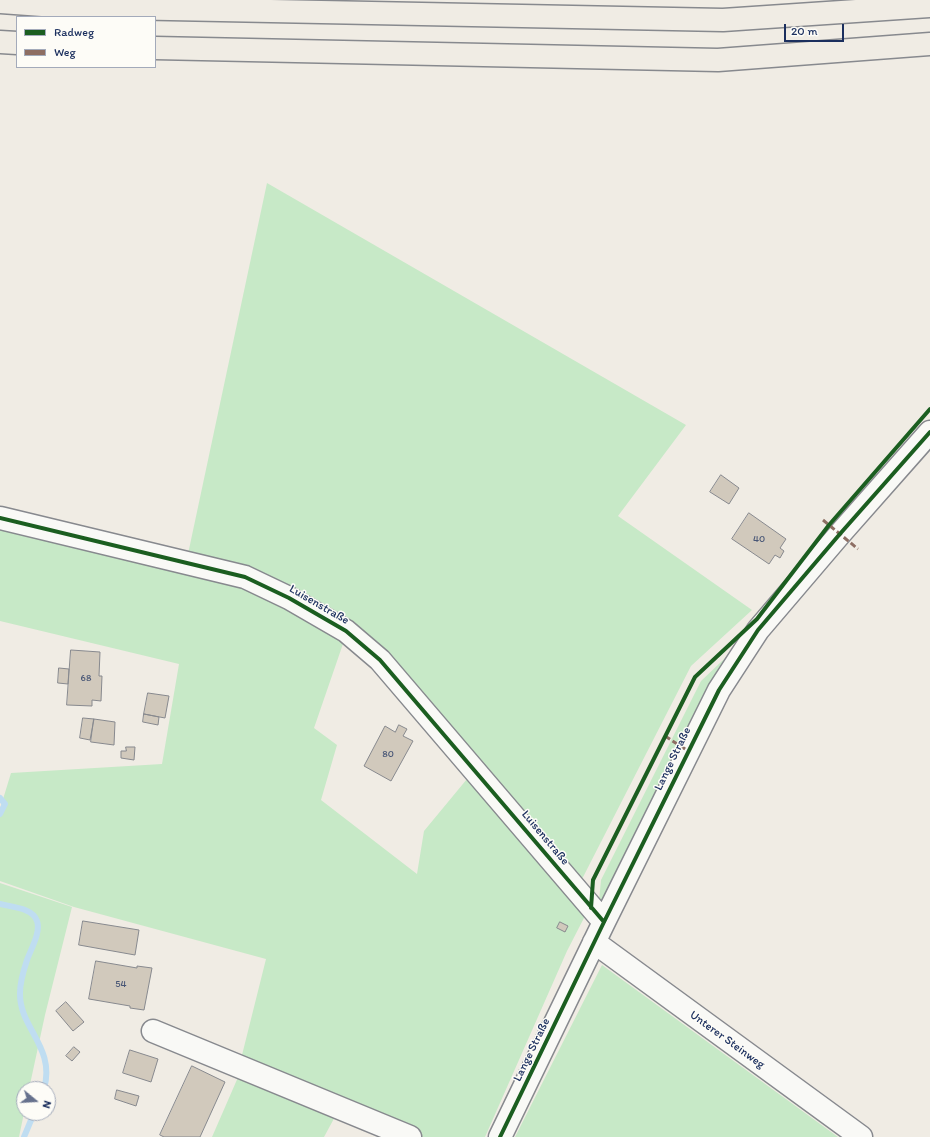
<!DOCTYPE html>
<meta charset="utf-8">
<style>
body{margin:0}
#map{position:relative;width:930px;height:1137px;overflow:hidden;background:#f0ece4;font-family:Itim,sans-serif}
canvas{display:block}
.legend{position:absolute;left:16px;top:16px;width:140px;height:52px;box-sizing:border-box;background:#fdfcf7;border:1px solid #a3aaba;margin:0;padding:5px 7px;list-style:none;font-size:12px;color:#1b2f5e}
.legend li{display:flex;align-items:center;gap:8px;height:20px}
.legend b{width:20px;border:1px solid #a3aaba}
.north{position:absolute;left:16px;top:1081px;width:40px;height:40px;box-sizing:border-box;background:#fdfcf7;border:1px solid #a3aaba;border-radius:50%;rotate:108deg;font-size:11px;font-weight:700;line-height:16px;text-align:center;color:#1b2f5e}
.north::after{content:'';display:block;margin:auto;width:14px;height:18px;background:#66718d;clip-path:polygon(50% 0,100% 100%,50% 72%,0 100%)}
.scale{position:absolute;left:784px;top:24px;width:60px;height:18px;box-sizing:border-box;border:2px solid #1b2f5e;border-top:0;padding-left:5px;font-size:12px;line-height:14px;white-space:nowrap;color:#1b2f5e;-webkit-text-stroke:3px #fdfcf7;paint-order:stroke}
</style>
<div id="map">
<canvas width="930" height="1137"></canvas>
<ul class="legend">
<li><b style="height:5px;background:#1b5e20"></b>Radweg</li>
<li><b style="height:5px;background:#8d6e63"></b>Weg</li>
</ul>
<div class="north">N</div>
<div class="scale">20 m</div>
</div>
<script>
const c = document.querySelector('canvas').getContext('2d');
c.lineJoin = 'round';
function paint(path, color) {
  c.fillStyle = color;
  c.fill(path, 'evenodd');
}
function stroke(path, color, width, dash) {
  c.strokeStyle = color;
  c.lineWidth = width;
  c.lineCap = dash ? 'butt' : 'round';
  c.setLineDash(dash || []);
  c.stroke(path);
}
function drawText(font, color, halo, rows, align = 'center') {
  c.font = font + ' Itim,sans-serif';
  c.lineWidth = 3;
  c.setLineDash([]);
  c.textBaseline = 'middle';
  c.strokeStyle = halo;
  c.fillStyle = color;
  for (const [text, x, y, turn = 0] of rows) {
    c.save();
    c.translate(x, y);
    c.rotate((+turn || 0) * Math.PI / 180);
    c.textAlign = isNaN(turn) ? turn : align;
    if (halo) c.strokeText(text, 0, 0);
    c.fillText(text, 0, 0);
    c.restore();
  }
}
paint(new Path2D(`
 M267,183L686,425L618,516L752,610L691,666L580,883L390,662L188,554Z
 M0,525L241,583L345,638L314,728L337,745L321,800L417,874L424,831L467,779L585,916L567,951L485,1137H420L240,1063L266,959L74,907L0,881V809L11,773L162,764L179,664L0,621Z
 M742,642L603,904L599,901L601,880L701,681Z
 M0,883L72,907L45,1015L29,1089H24V1113L19,1137H0Z
 M602,965L838,1137H515Z
 M239,1075L337,1113L324,1137H212Z`), '#c7e9c7');
stroke(new Path2D(`
 M0,798L5,804L0,814
 M0,904C12,907 33,908 37,921C41,932 31,949 27,960C24,969 20,982 20,993C19,1028 56,1047 44,1089
 M24,1137L34,1113`), '#bfddf1', 6);
const building = new Path2D(`
 M721,475L739,488L729,504L710,492Z
 M749,513L786,539L780,548L784,551L780,558L775,555L769,564L732,539Z
 M71,650L100,652L99,676H102L101,701L92,700V706L67,705Z
 M59,668L69,669L68,684L58,683Z
 M148,693L169,696L165,718L144,714Z
 M144,714L159,717L158,725L143,722Z
 M83,718L94,719L90,740L80,738Z
 M94,719L115,722L114,745L91,742Z
 M399,725L407,729L403,736L413,741L391,781L364,766L385,726L395,732Z
 M126,747H135L134,760L121,758V751H126Z
 M83,921L139,930L135,955L79,945Z
 M560,922L568,926L565,932L557,928Z
 M96,961L137,968V966L152,968L144,1010L130,1008V1006L89,999Z
 M66,1002L84,1022L73,1031L56,1011Z
 M74,1047L80,1052L72,1061L66,1056Z
 M130,1050L158,1059L151,1082L123,1073Z
 M192,1066L225,1082L200,1137H164L160,1135Z
 M117,1090L139,1096L136,1106L115,1099Z`);
paint(building, '#d1c9bc');
stroke(building, '#87898e', 1);
const minor = new Path2D(`
 M0,518L245,577L289,598L346,631L380,660L604,922
 M594,942L861,1137
 M153,1031L410,1137
 M500,1137L604,922L719,690L758,630L839,535L930,432`);
const highway = new Path2D(`
 M0,2L70,7L723,20L930,6
 M0,42L17,43
 M155,48L718,60L930,44`);
stroke(minor, '#87898e', 25);
stroke(highway, '#87898e', 25);
stroke(minor, '#f9f9f6', 22);
stroke(highway, '#f0ece4', 22);
stroke(new Path2D(`
 M823,520L858,549
 M665,736L688,751`), '#8d6e63', 3, [6, 3]);
stroke(new Path2D(`
 M0,518L245,577L289,598L346,631L380,660L604,922
 M591,908L593,880L695,677L757,619L829,525L930,409
 M500,1137L604,922L719,690L758,630L839,535L930,432`), '#1b5e20', 4);
drawText('10px', '#485676', null, [
 ["40",759,539],
 ["68",86,678],
 ["80",388,754],
 ["54",121,984]
]);
drawText('12px', '#1b2f5e', '#fdfcf7', [
 ["Luisenstraße",319,605,30],
 ["Lange Straße",673,759,-64],
 ["Luisenstraße",545,838,50],
 ["Unterer Steinweg",727,1040,36],
 ["Lange Straße",532,1050,-64]
]);
</script>
